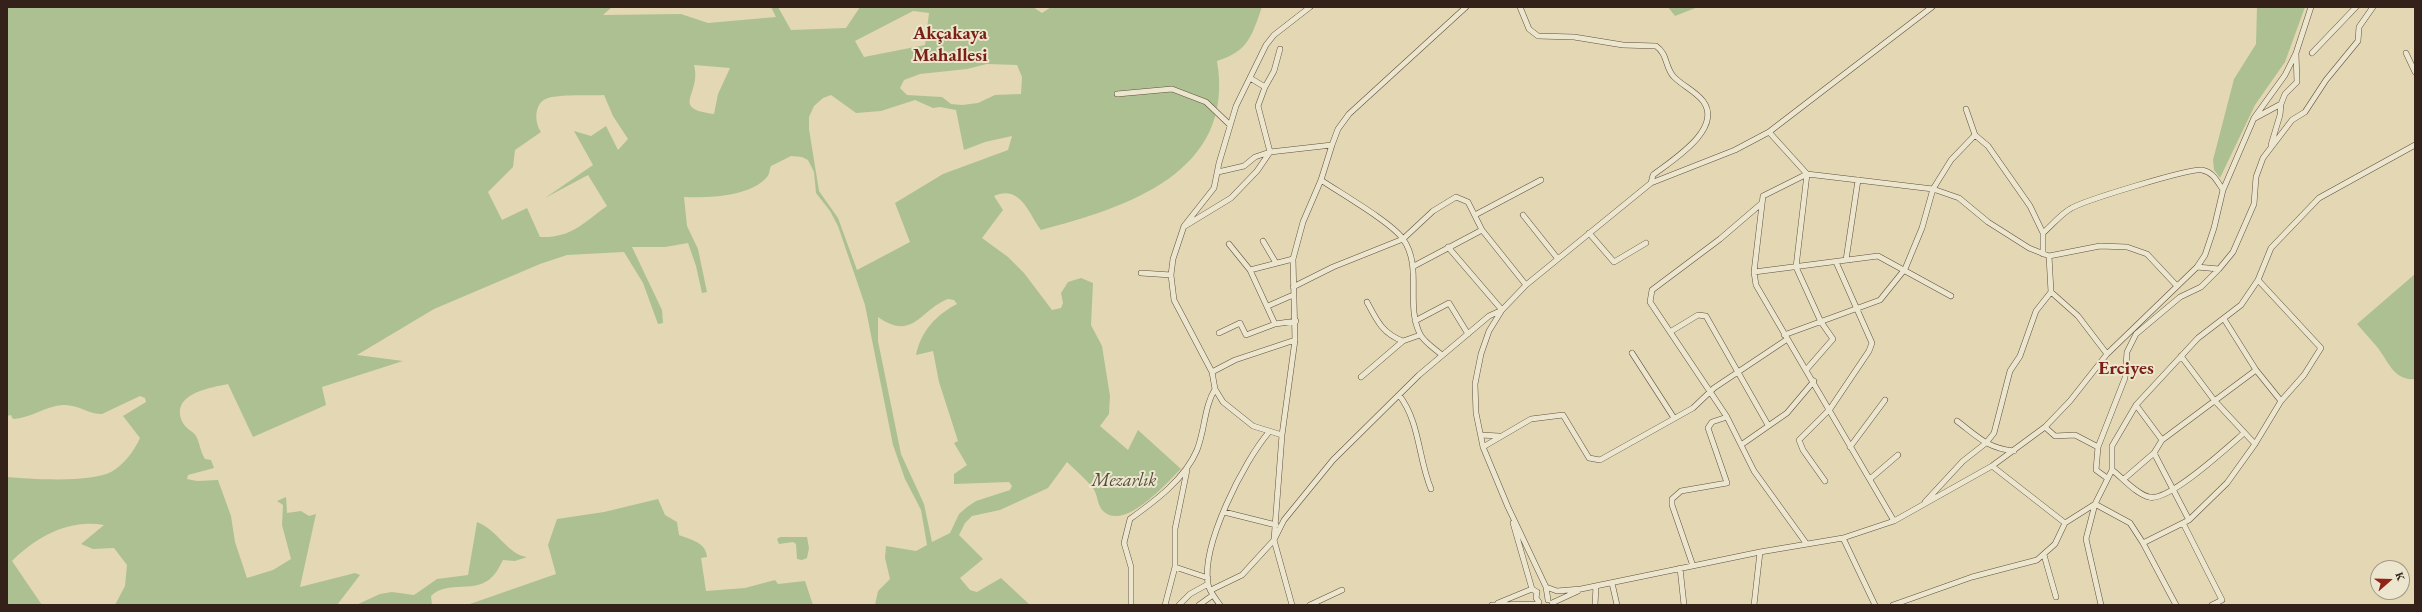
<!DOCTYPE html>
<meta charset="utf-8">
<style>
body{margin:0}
#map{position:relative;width:2422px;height:612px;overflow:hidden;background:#e3d8b3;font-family:"EB Garamond",serif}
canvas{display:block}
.frame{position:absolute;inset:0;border:8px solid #34211a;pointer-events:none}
.north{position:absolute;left:2370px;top:560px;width:40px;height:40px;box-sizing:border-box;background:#ede6ce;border:1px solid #a39786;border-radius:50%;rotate:70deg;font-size:11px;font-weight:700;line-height:16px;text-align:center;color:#34211a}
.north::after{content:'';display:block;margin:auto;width:14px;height:18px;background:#8f2418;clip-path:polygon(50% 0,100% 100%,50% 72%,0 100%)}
</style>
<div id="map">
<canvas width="2422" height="612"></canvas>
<div class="frame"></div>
<div class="north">K</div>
</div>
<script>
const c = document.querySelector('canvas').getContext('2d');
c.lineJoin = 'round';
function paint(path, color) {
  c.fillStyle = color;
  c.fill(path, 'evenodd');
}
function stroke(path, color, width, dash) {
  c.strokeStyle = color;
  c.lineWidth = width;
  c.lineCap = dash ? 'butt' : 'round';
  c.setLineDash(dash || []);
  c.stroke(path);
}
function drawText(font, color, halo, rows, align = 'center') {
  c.font = font + ' "EB Garamond",serif';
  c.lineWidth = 4;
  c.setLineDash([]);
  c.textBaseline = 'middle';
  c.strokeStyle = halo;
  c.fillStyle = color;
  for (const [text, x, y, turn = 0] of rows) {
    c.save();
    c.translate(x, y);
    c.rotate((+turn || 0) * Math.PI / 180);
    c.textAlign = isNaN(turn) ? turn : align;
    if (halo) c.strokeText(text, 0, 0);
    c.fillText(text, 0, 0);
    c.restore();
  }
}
paint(new Path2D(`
 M7,7H612L603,15L681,14L708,23L776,17L771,7H778L791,30L846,28L860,7H1033L1042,13L1051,7H1262C1252,35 1249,51 1217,61C1236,173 1127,207 1041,230C1029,215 1021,184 994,196L1003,210L982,238L1008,257L1024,273L1052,310L1061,308L1063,303L1061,293L1068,282L1081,278L1093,283L1091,325L1102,346L1110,396L1109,414L1100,426L1128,450L1138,430L1181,469C1167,482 1125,532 1103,511C1097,505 1098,495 1093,488C1086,479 1076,471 1067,462L1048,488L1000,510L972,516L965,523L959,535L983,559L960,578L970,590L977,592L1001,578L1030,605H875L878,591L890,579L885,558L886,546L916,551L927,545L921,510L905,479L893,445L865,305L838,226L830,211L816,193L814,172L808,160L802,157L791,156L771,166C769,170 770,174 767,177C750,197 708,198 684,197L687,226L698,249L707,292L702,293L696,266L688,243L665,247H632L662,310L663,323L658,324L643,283L624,252L567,255L540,264L434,309L357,355L403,361L322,387L326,405L253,437L228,384C209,388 169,394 183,423C186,429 193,431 196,436C200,443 200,451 205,459L211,460L214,468L188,475L187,479L197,481L218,480L231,516L235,542L247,578L273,570L291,559L282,525L283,505L277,501L286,497L287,513L301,511L309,516L316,514L300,587L355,573L360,575L337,605H115L125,586L127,565L114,548L93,549L81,544L104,525C67,519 37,537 12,561L42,605H7V477C31,479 90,483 111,472C124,465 134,451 140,438L123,416L146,402L145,398L140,396L102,414C88,414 77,404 63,405C46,406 31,418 13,419L11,415L7,416ZM913,11L929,13L925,45L864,57L855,41ZM987,64L1017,65L1022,77L1021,94L995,95L978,103L962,105L951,104L942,97L907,95L900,88L904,80L920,74L967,69ZM694,65L730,68L718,94L714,114C669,108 702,95 694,65ZM604,95L613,116L628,139L618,150L606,126L591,136L574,131L593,165L545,198L588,175L607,206C583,223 572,238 540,237L527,208L502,220L488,192L513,167L515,150L541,132C534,122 534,102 548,98C563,94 588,96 604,95ZM831,95L856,113L881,111L915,100L933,108L940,107L956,110L964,150L985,142L1012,136L1008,150L943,174L895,203L910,242L857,270L838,218L819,191L809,129V117L814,106L823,98ZM948,299L954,300L957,304C936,315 921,331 916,355L933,351L939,382L958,441L954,443L967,465L954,474V484L1009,482L1012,486L1010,490L976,501L967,507L959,514L950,533L932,542L924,504L901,454L878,341V317C913,342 921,309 948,299Z
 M1668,7H1698L1675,16Z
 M2257,7H2305L2285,62L2255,105L2220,178L2214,170L2213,160L2234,79L2256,44Z
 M2415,274V379C2394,381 2388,361 2378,348C2371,340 2364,332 2357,324Z
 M658,499L665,515L677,522L679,535C691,540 706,542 707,557L701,558L706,591L745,588L775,580L778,584L805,581L813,605H467L556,574L548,545L557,519L604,512Z
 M477,522C498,530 508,555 527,557L515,561L503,560C500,565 498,571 493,576C476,595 448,579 431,596L432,605H356L380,594L392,592L414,595L437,579L468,575Z
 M780,537H807L809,548L807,558L802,560L797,559L796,544L793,542L779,544L777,539Z`), '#adc091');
const minor = new Path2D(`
 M1520,7L1529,29L1538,36L1574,37L1623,45L1656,46C1668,54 1665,68 1674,77C1683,86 1695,91 1703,101C1724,129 1671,161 1653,175L1651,183
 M2312,53L2356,7
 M2406,53L2415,72
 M1265,87L1274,71L1280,49
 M1117,94L1172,89L1206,102L1230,125
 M2281,104L2285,94L2297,82L2296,54
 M1966,109L1975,135L1988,146L2030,206L2043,233V254
 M2255,118L2281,104L2280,115L2271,145
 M1769,132L1807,174L1933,189L1959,198L1988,222L2029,248L2049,256L2100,246L2127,247L2147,254L2177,286
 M1218,172L1244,166L1255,157L1270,152L1332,145
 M1807,174L1763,196L1754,272L1756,285L1894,521
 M1321,180C1340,193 1391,222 1403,239C1423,267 1405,304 1420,334C1424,342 1435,349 1442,355
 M1762,203L1720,239L1652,290L1650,302L1727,417L1741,445L1787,413L1814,381
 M1475,215L1541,180
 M1523,215L1558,259
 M1185,226L1231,198L1257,171L1270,152L1258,106L1265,87L1250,78
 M1589,233L1614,262L1646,243
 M2043,233C2052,225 2060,215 2070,209C2082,201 2190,168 2202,170C2213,172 2217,181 2223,190
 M1263,241L1276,263
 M1229,244L1250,270L1275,324
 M1846,260L1858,180
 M1414,266L1482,230
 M2197,267L2219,269L2233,252L2254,204L2256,177L2263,158L2292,120L2305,112L2326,80L2358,41L2359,27L2373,7
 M1250,270L1293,259
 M1754,272L1878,256L1951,296
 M1141,273L1171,275
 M1293,287L1333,267L1403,239L1433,211L1456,197L1468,202L1482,230L1526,285
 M2051,292L2078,316L2107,354
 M1367,302C1377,321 1383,334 1403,341
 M1268,306L1293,295
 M2224,319L2256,370L2281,401
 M1415,321L1449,303L1468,334
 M1670,332L1698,315L1706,316L1768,425
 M1219,333L1240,323L1246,335L1275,324L1296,321
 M1784,335L1880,300L1905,269L1922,228L1933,189L1951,160L1975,135
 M1632,353L1674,418
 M2181,356L2214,400L2255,444
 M1806,370L1833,339L1821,322L1796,267L1807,174
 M1212,372L1235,360L1295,340
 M1361,377L1403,341L1420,335
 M1399,395C1420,422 1418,458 1431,489
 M2136,405L2162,440
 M1957,421C1978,437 1987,448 2014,451
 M2045,427L2055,436L2075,435L2098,447
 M1282,435L1253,426L1223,402L1215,389L1212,372L1174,300L1171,275L1173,259L1184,226L1214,188L1219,163L1236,106L1266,45L1274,35L1310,7
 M1481,435L1499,436
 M1741,445L1754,471L1806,543
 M1483,447L1531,419L1563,415L1589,458L1600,460L1693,408L1714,388L1786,340
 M1850,447L1885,400
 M2154,453L2189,520
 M2112,470C2123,478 2136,494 2149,497C2168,503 2229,446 2244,433
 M2107,478L2096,470L2098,447L2125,378L2127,352L2136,334L2180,297L2201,287L2219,269
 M1870,479L1898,455
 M2124,479L2154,453L2162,440L2256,370
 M1825,481L1803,450L1799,440L1830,409L1869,351L1872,343L1836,262
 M1925,502L1963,461L1986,443L1994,433L2010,371L2020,356L2036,311L2051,292L2049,256
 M1224,512L1276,525
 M1513,523L1532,589L1537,592
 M2065,523L2095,504L2112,470V446L2136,405L2198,338L2241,305L2258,280L2271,248L2319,198L2415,145
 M2183,523L2222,600L2212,605
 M1843,538L1875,605
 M2143,543L2176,605
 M2044,555L2056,597
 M1693,566L1672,505V499L1681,491L1727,483L1708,428L1712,422L1727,417
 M1175,567L1208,578
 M1680,568L1684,605
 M1612,583L1617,605
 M1546,587L1557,591L1581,589L1760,552L1843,538L1894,521L1992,466L2045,427L2070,401L2107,354L2197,267L2205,255L2214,228L2223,190L2254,118L2285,75L2296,53L2311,7
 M1211,590L1242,575L1274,540L1284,520L1333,460L1419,375L1489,316L1502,310L1448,247
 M1537,592L1536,598L1539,602
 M1548,600L1546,587L1508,507L1483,447L1476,413L1475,384L1481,354L1489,331L1502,310L1526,285L1651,183L1735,150L1769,132L1932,7
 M1498,603L1532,589
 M1552,603L1578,591
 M1131,605V567L1124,543L1130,519C1155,501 1185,479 1197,450C1205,430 1204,407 1215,389
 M1165,605L1175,567V529L1187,470
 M1179,605L1190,594L1208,584
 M1199,605L1213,595
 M1220,605C1216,599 1209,591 1208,584C1201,545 1244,461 1269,432
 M1292,605L1274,540L1282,435L1295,340L1293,259L1303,222L1321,180L1332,145L1338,129L1349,114L1466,7
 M1310,605L1342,590
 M1492,605L1538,604
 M1595,605L1596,586
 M1754,605L1760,552
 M1893,605L1972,577L2037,560L2055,544L2065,523L1992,466
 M2101,605L2086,539L2095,504L2130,523L2143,543L2189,520L2227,483L2255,444L2281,401L2304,375L2321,348L2258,280`);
stroke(minor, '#604f40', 6);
stroke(minor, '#ede6ce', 5);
drawText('italic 18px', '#524938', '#ede6ce', [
 ["Mezarlık",1124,481]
]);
drawText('bold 19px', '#7a1f14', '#ede6ce', [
 ["Akçakaya",950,34],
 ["Mahallesi",950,56],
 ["Erciyes",2126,369]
]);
</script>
